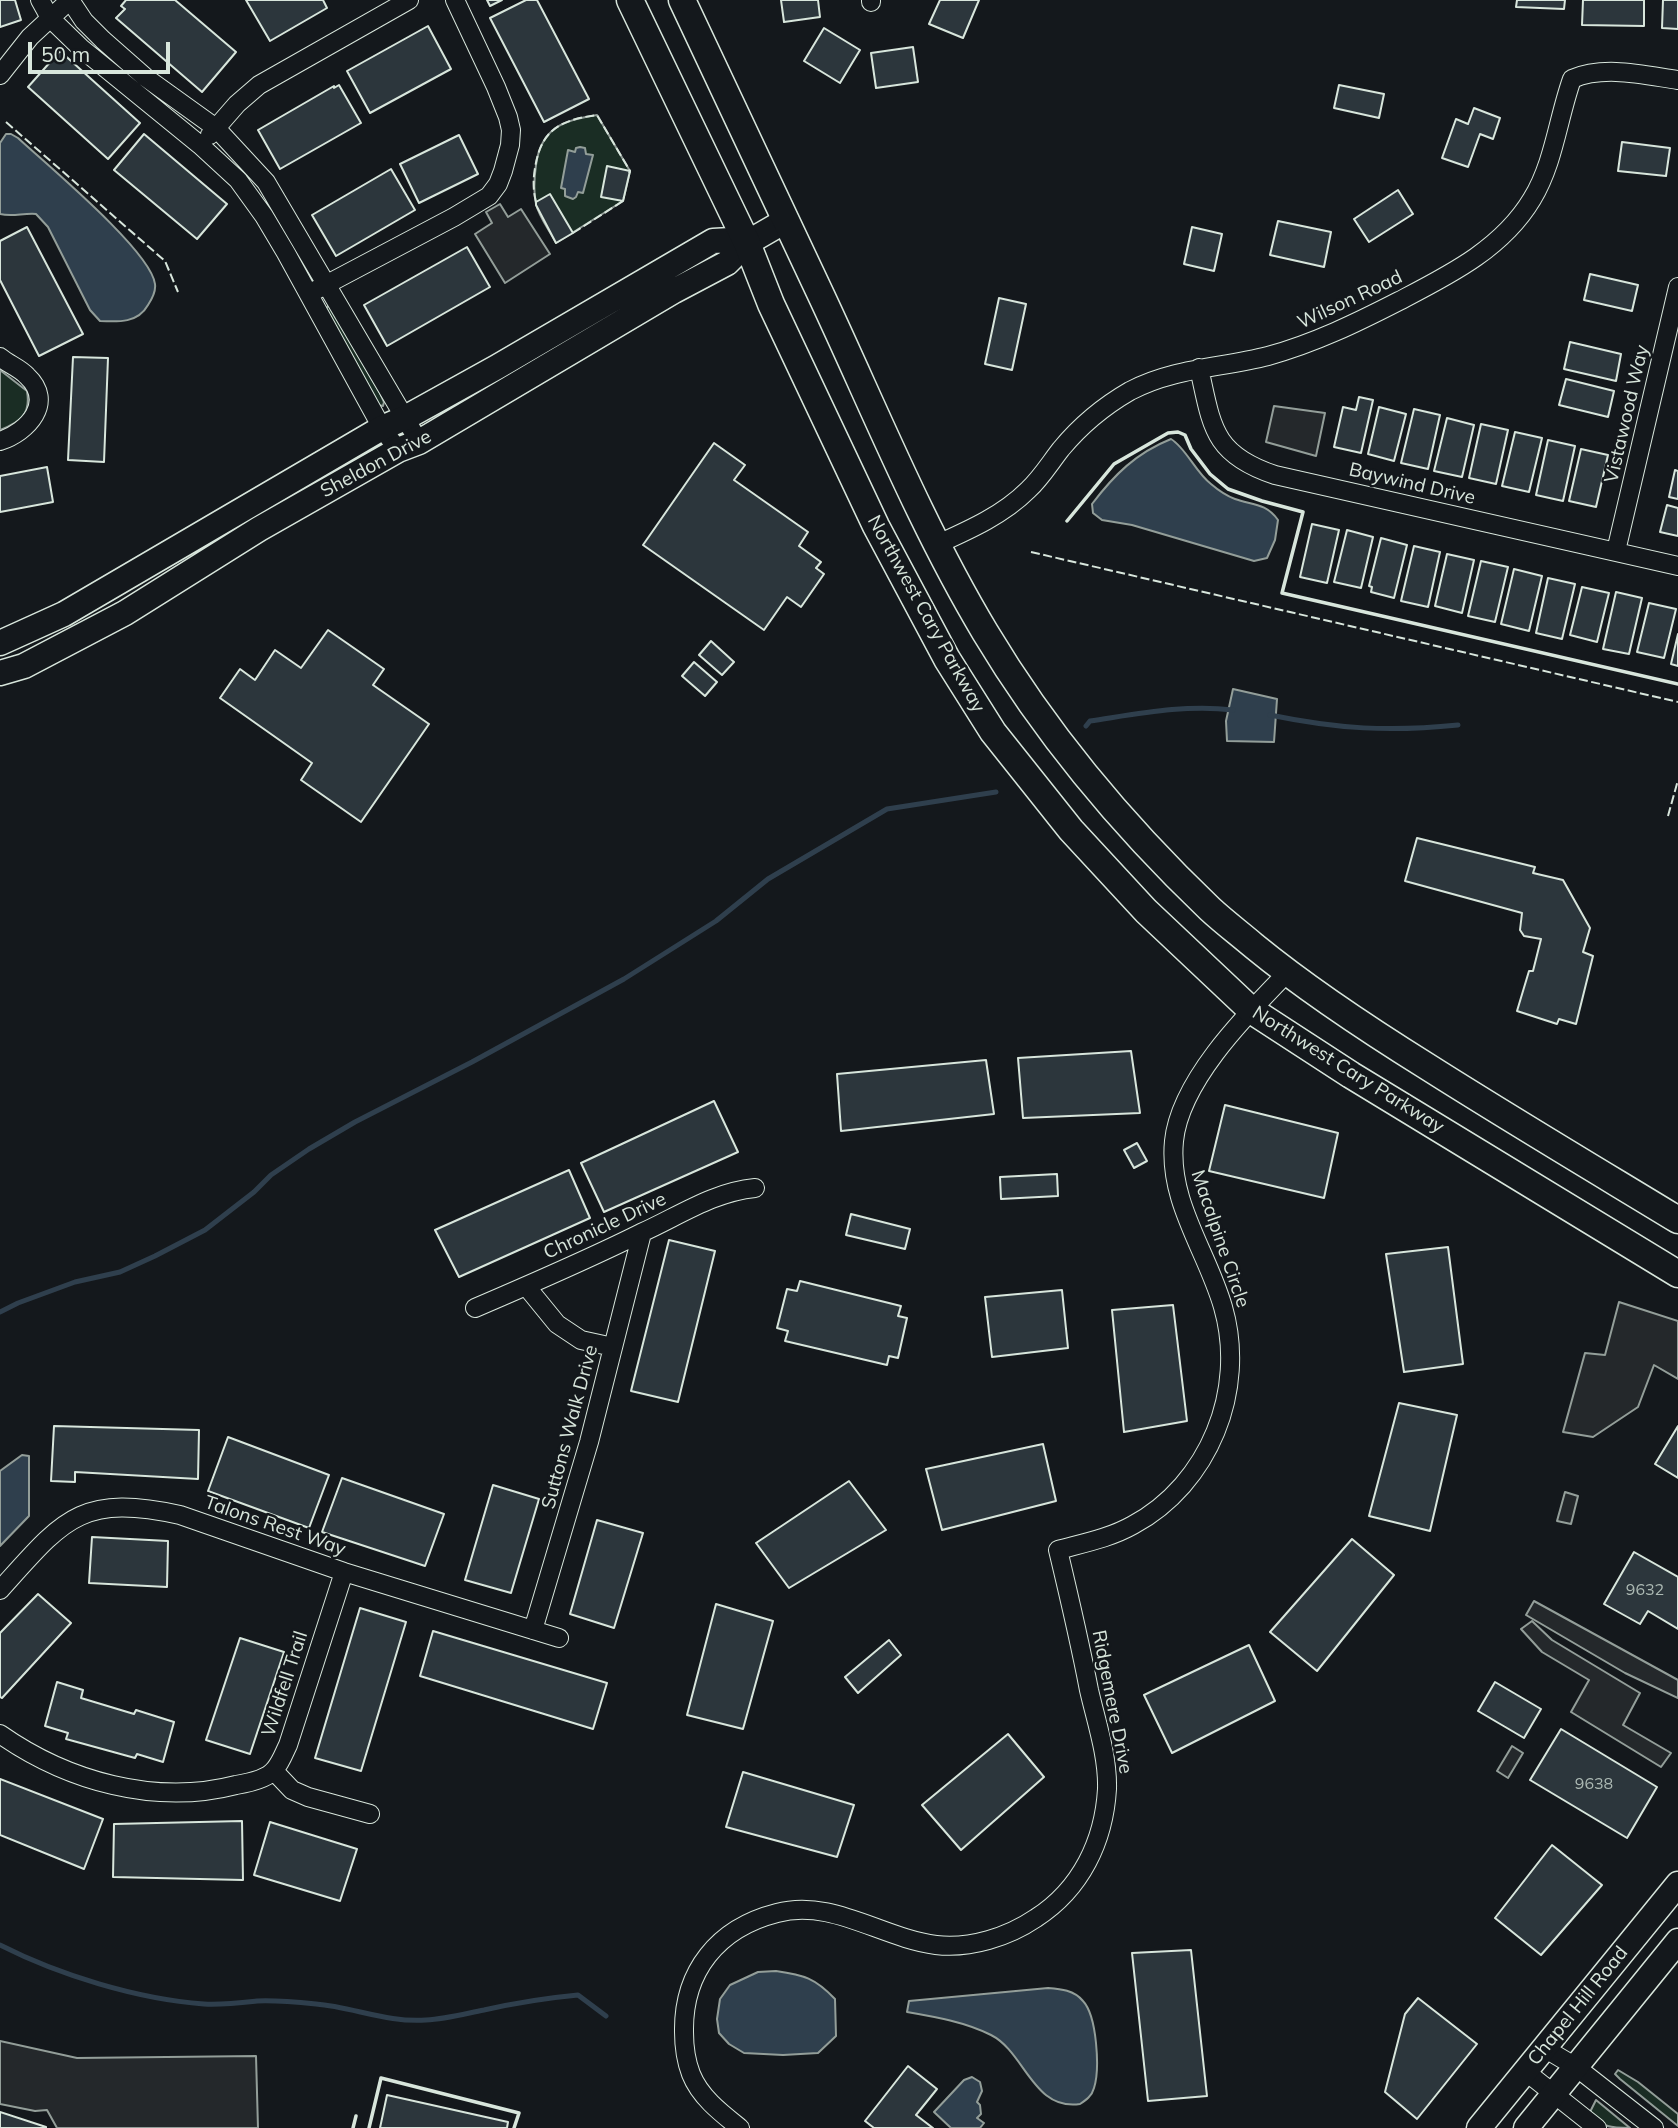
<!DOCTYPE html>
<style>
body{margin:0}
#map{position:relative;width:1678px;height:2128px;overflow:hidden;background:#14181c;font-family:Mulish,sans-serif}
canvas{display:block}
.scale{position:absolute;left:28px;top:42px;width:142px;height:32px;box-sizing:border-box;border:4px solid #d8e6dc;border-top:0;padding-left:9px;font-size:21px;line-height:24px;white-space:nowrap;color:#d8e6dc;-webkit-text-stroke:5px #14181c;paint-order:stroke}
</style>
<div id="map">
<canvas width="1678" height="2128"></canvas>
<div class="scale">50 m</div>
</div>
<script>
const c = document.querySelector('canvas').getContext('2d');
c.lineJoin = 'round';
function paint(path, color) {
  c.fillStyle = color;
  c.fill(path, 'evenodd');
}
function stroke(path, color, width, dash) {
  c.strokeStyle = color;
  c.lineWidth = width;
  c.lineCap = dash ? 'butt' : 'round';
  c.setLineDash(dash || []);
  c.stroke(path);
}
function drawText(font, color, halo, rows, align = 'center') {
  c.font = font + ' Mulish,sans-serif';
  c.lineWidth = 5;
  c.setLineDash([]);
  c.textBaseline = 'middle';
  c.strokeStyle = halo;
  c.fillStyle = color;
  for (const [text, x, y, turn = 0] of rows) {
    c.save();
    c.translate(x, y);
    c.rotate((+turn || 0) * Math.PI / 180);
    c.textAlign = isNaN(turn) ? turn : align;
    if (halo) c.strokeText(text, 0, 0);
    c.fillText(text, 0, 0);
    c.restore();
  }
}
const green = new Path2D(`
 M597,115L630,171L623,201L556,243C550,231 539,217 536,204C533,190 534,179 536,165C541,128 563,120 597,115Z
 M328,306H330L380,393L384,402L383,406L378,405L325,310Z
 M0,370L27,391C31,414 21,422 0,430Z
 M1618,2070L1638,2082L1678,2114V2126L1620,2079L1615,2074Z
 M1596,2100L1630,2128C1612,2128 1602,2128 1590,2112Z`);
paint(green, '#1a2d24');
stroke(green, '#939e99', 2);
const parking = new Path2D(`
 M500,204L508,217L521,209L550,254L505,283L475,234L492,223L486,212Z
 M1274,406L1325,413L1316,456L1266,442Z
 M1619,1302L1678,1321V1379L1654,1365L1638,1407L1593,1437L1563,1432L1585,1353L1605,1355Z
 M1565,1492L1578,1496L1571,1524L1557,1521Z
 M1534,1601L1678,1680V1698L1625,1673L1526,1615Z
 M1532,1621L1552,1640L1640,1693L1623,1725L1671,1753L1661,1767L1571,1712L1589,1680L1542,1652L1521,1629Z
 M1512,1746L1523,1753L1508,1778L1497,1771Z
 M0,2041L77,2058L256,2056L258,2128H57L47,2110L35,2111L0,2104Z`);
paint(parking, '#24282b');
stroke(parking, '#939e99', 2);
const water = new Path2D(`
 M6,134H11L18,138C46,164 151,251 155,284C156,291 152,299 148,305C138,323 119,322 100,321L90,310L48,227L36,214C23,213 12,217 0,214V143Z
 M580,147L585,148L586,154L593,155L583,193L578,192L576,197L573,199L565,196V189L561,188L568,150L575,152L576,148Z
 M1171,439C1186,448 1196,473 1211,484C1218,490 1227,496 1235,499C1252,505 1266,503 1278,520L1275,540L1267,558L1254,561L1132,525L1102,520L1093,513L1092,504C1114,475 1136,453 1171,439Z
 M1233,689L1277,699L1274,742L1227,741L1226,721Z
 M22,1455L29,1456V1516L0,1546V1471Z
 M776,1971C804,1975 815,1978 835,1999L836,2036L818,2053L783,2055L744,2053L729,2044L719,2033L717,2019L720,1999L730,1985L758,1972Z
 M1048,1988C1061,1989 1074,1990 1083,2001C1097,2016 1100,2069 1094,2088C1092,2096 1086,2100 1080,2104C1033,2111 1025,2052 991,2035C965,2022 936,2017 907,2012L909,2001Z
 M972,2077L980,2082L982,2091L977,2102L980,2105L981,2114L977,2118L984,2123L980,2128H951L934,2112L964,2080Z`);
paint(water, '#2f3f4d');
stroke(water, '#939e99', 2);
stroke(new Path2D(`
 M1270,715C1338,729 1389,732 1458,725
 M1086,726L1090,721C1137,714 1185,704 1233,710
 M0,1312L18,1303L75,1282L120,1272L155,1256L205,1230L254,1192L271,1175L309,1149L355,1122L472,1062L624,979L716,921L768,879L887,809L996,792
 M0,1945C59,1975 137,1999 204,2004C222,2005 239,2003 257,2001C276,2000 296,2002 316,2004C353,2007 388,2023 426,2020C446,2019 464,2014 484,2010C515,2003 546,1998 578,1995L606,2016`), '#2f3f4d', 5);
const building = new Path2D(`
 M0,0H15L21,20L0,27Z
 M126,0H175L236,52L202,92L116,18L125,9L121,6Z
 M246,0H323L327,8L270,41Z
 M487,0H502L490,6Z
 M526,0H537L589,99L544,122L490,18Z
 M781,0H818L820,17L784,22Z
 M940,0H979L963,38L929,24Z
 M1517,0H1565L1564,9L1516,7Z
 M1583,0H1644V26L1582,25Z
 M1663,0H1678V29L1662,28Z
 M428,26L451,69L370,113L347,71Z
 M824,28L860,50L840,83L804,61Z
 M913,47L918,82L876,88L871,53Z
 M60,51L140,123L108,159L28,87Z
 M339,85L361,123L280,169L258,130L334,86V88Z
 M1339,85L1384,94L1379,118L1334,108Z
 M1474,108L1500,118L1493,139L1480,134L1468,167L1442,158L1456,119L1468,124Z
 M144,134L227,204L197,239L114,170Z
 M459,135L478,174L419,203L400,164Z
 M1622,142L1670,148L1666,176L1618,171Z
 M607,166L630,171L623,201L601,197Z
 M391,169L415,210L336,256L312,215Z
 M1398,190L1413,214L1369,242L1354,219Z
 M550,194L573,233L556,243L536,205V202Z
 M1278,221L1331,232L1324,267L1270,255Z
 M27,227L83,334L39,356L0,280V241Z
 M1192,227L1222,234L1214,271L1184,264Z
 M467,247L490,287L387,346L364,305Z
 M1590,274L1638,285L1632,311L1584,300Z
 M999,298L1026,304L1012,370L985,364Z
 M1570,342L1621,354L1616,381L1564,369Z
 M73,357L108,358L104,462L68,460Z
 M1566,379L1614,391L1608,417L1559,405Z
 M1359,397L1373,400L1361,453L1334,447L1343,407L1356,410Z
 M1379,407L1406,414L1394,461L1368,454Z
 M1414,409L1440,415L1428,469L1401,463Z
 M1447,418L1474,425L1462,477L1434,471Z
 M1481,424L1508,430L1496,484L1469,478Z
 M1515,432L1542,438L1529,492L1502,486Z
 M1548,440L1575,446L1563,501L1536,495Z
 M714,443L745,465L734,480L808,532L799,546L821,562L816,568L824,574L801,607L787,597L764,630L643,545Z
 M1581,449L1608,455L1596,507L1569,501Z
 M47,467L53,502L0,512V476Z
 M1675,470L1678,471V499L1669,497Z
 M1667,505L1678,508V536L1660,532Z
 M1312,524L1339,530L1327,583L1300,577Z
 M1347,530L1373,537L1361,588L1334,582Z
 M1381,538L1407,545L1394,598L1371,592L1372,587L1369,586Z
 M1414,546L1440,552L1428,607L1401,601Z
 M1447,554L1474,560L1462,613L1435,606Z
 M1481,561L1508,567L1495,622L1468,616Z
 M1514,569L1542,576L1529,631L1501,624Z
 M1548,578L1575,584L1562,639L1536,633Z
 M1582,587L1609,593L1597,642L1570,635Z
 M1616,592L1642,598L1629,654L1603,649Z
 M1649,603L1676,609L1664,658L1637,652Z
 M328,630L384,669L373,685L429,724L361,822L301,780L312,763L220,698L240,669L255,680L275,650L301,668Z
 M1678,634V666L1671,664Z
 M711,641L734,662L722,675L699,655Z
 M694,662L717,682L705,696L682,676Z
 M1417,838L1535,867L1533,873L1563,880L1590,928L1583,952L1593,956L1576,1024L1559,1019L1557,1024L1517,1011L1529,971H1533L1541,939L1524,936L1520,930L1522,913L1405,881Z
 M1131,1051L1140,1113L1023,1118L1018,1058Z
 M986,1060L994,1114L841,1131L837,1074Z
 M714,1101L738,1152L604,1212L581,1163Z
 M1225,1105L1338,1133L1324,1198L1209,1171Z
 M1137,1143L1147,1161L1134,1168L1124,1150Z
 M569,1170L590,1218L459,1277L435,1230Z
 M1057,1174L1058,1196L1001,1199L1000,1177Z
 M851,1214L910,1229L905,1249L846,1235Z
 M669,1240L715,1251L678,1402L631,1391Z
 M1448,1247L1463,1364L1404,1372L1386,1254Z
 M800,1281L901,1306L898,1316L907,1318L898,1358L889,1356L887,1365L785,1341L788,1331L777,1328L787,1289L797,1291Z
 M1062,1290L1068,1348L992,1357L985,1297Z
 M1173,1305L1187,1421L1124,1432L1112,1310Z
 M1399,1403L1457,1415L1430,1531L1369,1516Z
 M54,1426L199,1430L198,1479L75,1472V1482L51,1481Z
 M1678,1426V1478L1655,1464Z
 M228,1437L329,1475L309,1528L208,1491Z
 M1043,1444L1056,1501L942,1530L926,1469Z
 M342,1478L444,1514L425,1566L322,1532Z
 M849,1481L886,1530L789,1588L756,1543Z
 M493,1485L539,1499L511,1593L465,1580Z
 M597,1520L643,1533L614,1628L570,1614Z
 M92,1537L168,1541L167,1587L89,1583Z
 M1352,1539L1394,1575L1317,1671L1270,1632Z
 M1634,1552L1678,1577V1629L1648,1611L1640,1624L1604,1604Z
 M38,1594L71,1623L2,1698L0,1697V1633Z
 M716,1604L773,1621L743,1729L687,1715Z
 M360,1608L406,1622L361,1771L315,1758Z
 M433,1631L607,1683L593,1729L420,1676Z
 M240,1638L284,1652L250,1754L206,1740Z
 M889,1640L901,1655L858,1693L845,1677Z
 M1249,1645L1275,1701L1172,1753L1144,1695Z
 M57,1682L83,1690L81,1698L134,1714L136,1710L174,1722L163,1762L137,1754L135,1758L66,1739L68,1733L45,1726Z
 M1495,1682L1541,1709L1524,1738L1478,1711Z
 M1561,1729L1657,1787L1627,1838L1530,1780Z
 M1008,1734L1044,1777L961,1850L922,1805Z
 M743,1772L854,1805L837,1857L726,1827Z
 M0,1779L103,1819L84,1869L0,1835Z
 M242,1821L243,1880L113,1877L114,1824Z
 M270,1822L357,1849L340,1901L254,1875Z
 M1552,1845L1602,1885L1541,1955L1495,1918Z
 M1191,1950L1207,2096L1148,2101L1132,1953Z
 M1418,1998L1477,2044L1417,2119L1385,2092L1405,2014Z
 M908,2066L937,2089L916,2115L933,2128H874L865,2121Z
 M387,2095L508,2122L507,2128H380Z
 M0,2112L46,2127V2128H0Z`);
paint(building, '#2c363c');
stroke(building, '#d8e6dc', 2);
const street = new Path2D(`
 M40,0L50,18L81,48L200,145L238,180L264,216L286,253L382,428L398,450
 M70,0L84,21L103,40L145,77L216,128L266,182L419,442
 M871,2V0
 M0,75L30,37L70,0
 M210,135L237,104L259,85L409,0
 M316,290L454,217L489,196L498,184L503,171L510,145L511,130L508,117L496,87L455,0
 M0,357C8,364 20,368 27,376C55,402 28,432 0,441
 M1199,368C1212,426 1212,454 1275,475L1678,566
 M938,544C969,530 1003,515 1028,490C1041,478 1050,463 1061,449C1080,426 1104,406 1130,391C1173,368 1221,368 1268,356C1315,343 1356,323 1399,301C1449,275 1502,249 1532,199C1554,163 1558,118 1572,79C1604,65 1644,75 1678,80
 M1616,551L1678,287
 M526,1286L557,1324L581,1340L613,1347
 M475,1308C531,1284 587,1260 641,1233C679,1216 713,1192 755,1188
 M0,1590C63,1520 80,1493 180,1515L344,1572L559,1638
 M533,1630L589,1442L642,1233
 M0,1734C67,1781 155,1806 236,1785C248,1783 268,1779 275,1769C281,1762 284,1753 288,1745L344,1572
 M274,1771L292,1790L308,1797L370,1814
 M1544,2048L1576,2067L1654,2128
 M1525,2071L1597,2128
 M740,2128C721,2113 700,2097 691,2074C686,2061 684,2045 684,2032C683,1971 718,1928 777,1913C831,1898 882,1938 936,1945C970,1949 1008,1937 1036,1918C1081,1889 1104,1841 1107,1789C1108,1756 1096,1721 1089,1690C1080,1643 1069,1596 1058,1550C1084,1543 1110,1538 1133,1525C1209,1484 1247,1390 1223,1307C1207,1251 1168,1202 1174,1141C1180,1081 1246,1015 1287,973`);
const secondary = new Path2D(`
 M0,643L64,614L382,428L405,418L497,367L713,241L731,240L747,243
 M0,673L24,666L125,613L259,529L398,450L419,442L674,291L727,263L747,243L785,221
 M1479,2128L1678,1884
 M1526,2128L1678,1941`);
const primary = new Path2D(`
 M630,0L747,243L771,304L876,526L947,659L993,732L1071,830L1146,911L1251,1010L1351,1075L1678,1274
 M682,0C728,99 775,197 821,295C874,408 921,525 985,632C1046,734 1124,827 1210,909C1224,922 1240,934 1254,946C1309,991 1367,1029 1428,1067C1510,1119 1594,1169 1678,1220`);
stroke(street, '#d8e6dc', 20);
stroke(secondary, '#d8e6dc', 27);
stroke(primary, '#d8e6dc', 29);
stroke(street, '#14181c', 18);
stroke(secondary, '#14181c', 24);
stroke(primary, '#14181c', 26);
stroke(new Path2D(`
 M6,122L165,261L178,292
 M536,202C533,190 533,180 535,168C541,129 561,120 597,115L630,171L629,173
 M573,233L623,201L624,197
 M1031,552L1678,702
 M1668,816L1678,780
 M353,2128L356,2116`), '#d8e6dc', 2, [9, 3.5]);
stroke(new Path2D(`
 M1067,521L1114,464L1168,433L1178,432L1185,435L1191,449L1210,474L1228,489L1262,501L1303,512L1282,593L1678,684
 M353,2128L356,2116
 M369,2128L381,2078L519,2113L514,2128`), '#d8e6dc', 3.5);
drawText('16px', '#adbab4', null, [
 ["9632",1645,1590],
 ["9638",1594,1784]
]);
drawText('19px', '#d8e6dc', '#14181c', [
 ["Wilson Road",1350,300,-25],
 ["Vistawood Way",1627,414,-77],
 ["Sheldon Drive",376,464,-28],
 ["Baywind Drive",1412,484,13],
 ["Northwest Cary Parkway",926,614,61],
 ["Northwest Cary Parkway",1348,1070,32],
 ["Chronicle Drive",605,1226,-25],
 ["Macalpine Circle",1220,1239,71],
 ["Suttons Walk Drive",570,1427,-75],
 ["Talons Rest Way",275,1526,19],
 ["Wildfell Trail",285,1684,-72],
 ["Ridgemere Drive",1112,1702,79],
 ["Chapel Hill Road",1578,2006,-51]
]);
</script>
